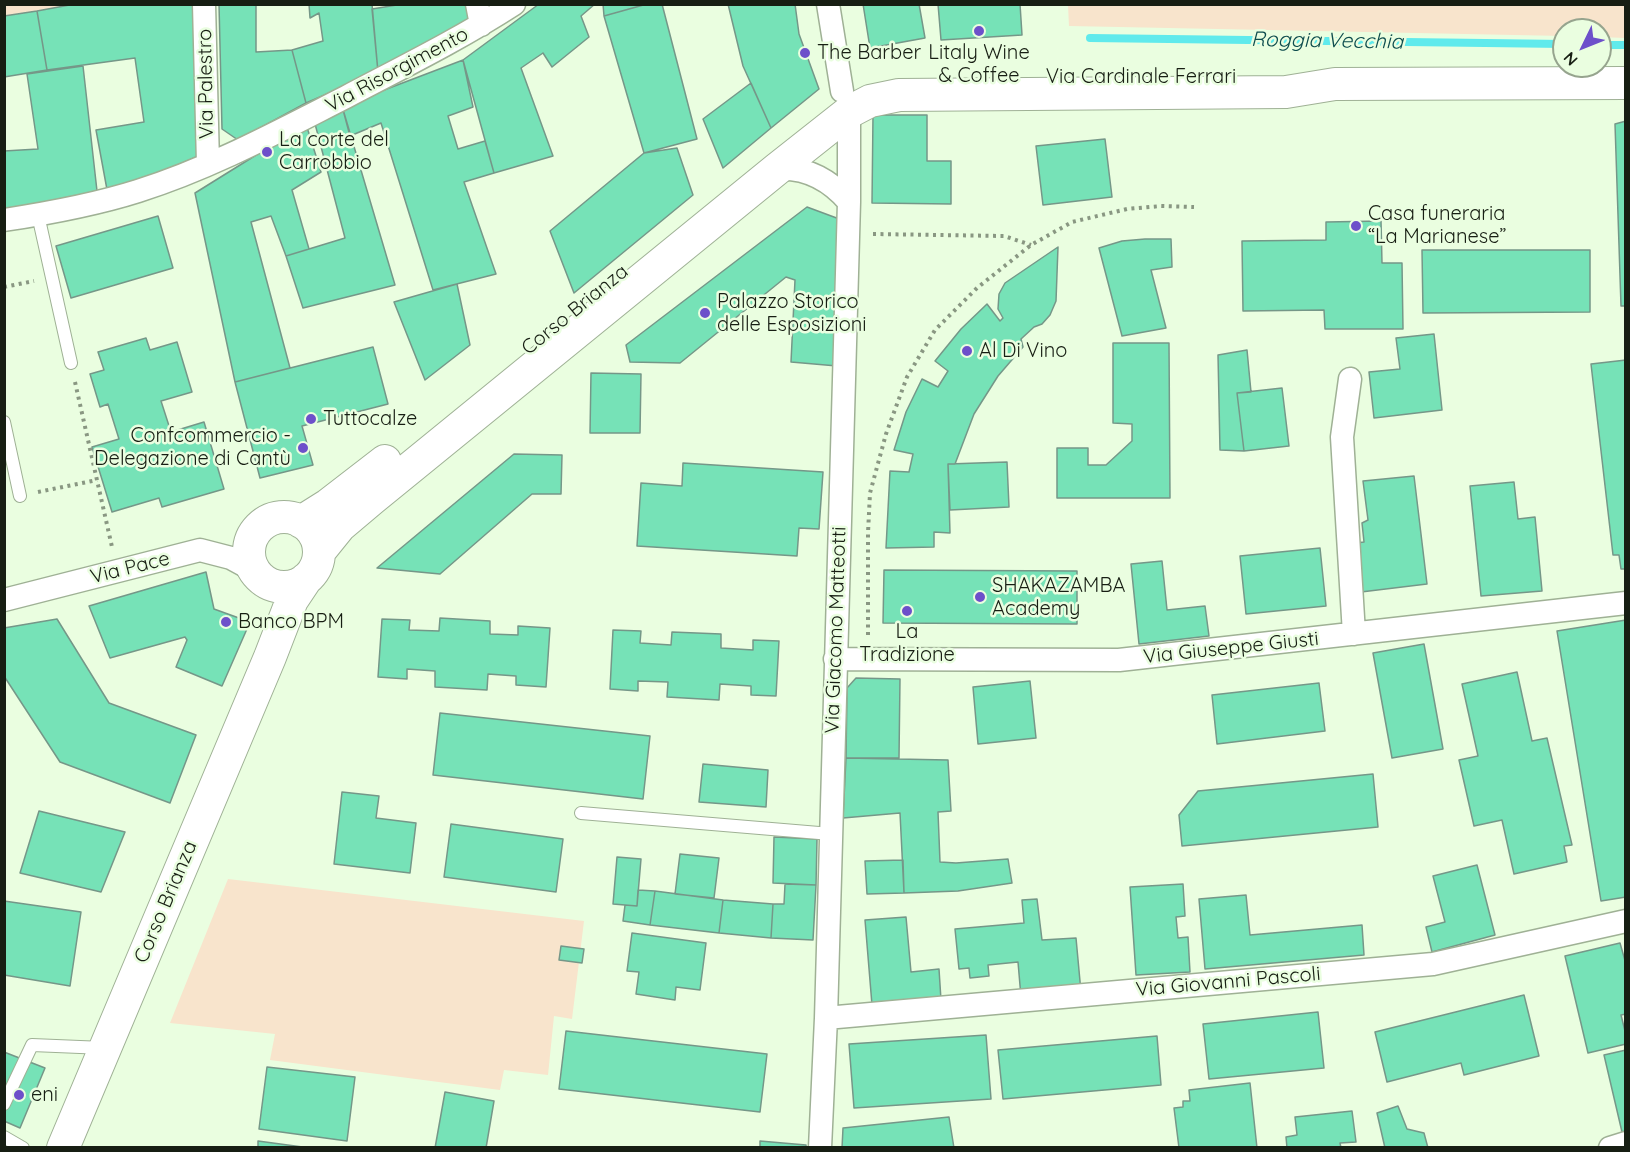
<!DOCTYPE html>
<meta charset="utf-8">
<style>
body{margin:0}
#map{position:relative;width:1630px;height:1152px;overflow:hidden;background:#eafee0;font-family:Quicksand,sans-serif}
canvas{display:block}
.frame{position:absolute;inset:0;border:6px solid #171e13;pointer-events:none}
.north{position:absolute;left:1552px;top:18px;width:60px;height:60px;box-sizing:border-box;background:#eafee0;border:2px solid #96a48e;border-radius:50%;rotate:227deg;font-size:16px;font-weight:700;line-height:24px;text-align:center;color:#171e13}
.north::after{content:'';display:block;margin:auto;width:21px;height:27px;background:#6d50ca;clip-path:polygon(50% 0,100% 100%,50% 72%,0 100%)}
</style>
<div id="map">
<canvas width="1630" height="1152"></canvas>
<div class="frame"></div>
<div class="north">N</div>
</div>
<script>
const c = document.querySelector('canvas').getContext('2d');
c.lineJoin = 'round';
function paint(path, color) {
  c.fillStyle = color;
  c.fill(path, 'evenodd');
}
function stroke(path, color, width, dash) {
  c.strokeStyle = color;
  c.lineWidth = width;
  c.lineCap = dash ? 'butt' : 'round';
  c.setLineDash(dash || []);
  c.stroke(path);
}
function drawText(font, color, halo, rows, align = 'center') {
  c.font = font + ' Quicksand,sans-serif';
  c.lineWidth = 5;
  c.setLineDash([]);
  c.textBaseline = 'middle';
  c.strokeStyle = halo;
  c.fillStyle = color;
  for (const [text, x, y, turn = 0] of rows) {
    c.save();
    c.translate(x, y);
    c.rotate((+turn || 0) * Math.PI / 180);
    c.textAlign = isNaN(turn) ? turn : align;
    if (halo) c.strokeText(text, 0, 0);
    c.fillText(text, 0, 0);
    c.restore();
  }
}
paint(new Path2D(`
 M4,5H75L5,16Z
 M1068,5H1625V38L1600,37V30H1564V36L1069,26Z
 M228,879L584,921L572,1019L554,1016L548,1075L504,1070L500,1090L270,1060L275,1034L170,1023Z`), '#f8e4cc');
stroke(new Path2D(`
 M1090,38L1564,44
 M1600,45H1626`), '#60eaec', 8);
const building = new Path2D(`
 M75,4H197L201,155L108,195L96,130L144,122L135,58L47,70L37,11Z
 M219,4H256V52L292,50L306,103L238,140L222,129Z
 M309,4H372L378,72L306,103L292,50L323,41L319,13L310,18Z
 M403,4H471L476,24L378,72L372,9Z
 M539,4H595L581,16L589,37L552,67L543,53L521,68L553,156L494,173L463,60Z
 M603,4H647L604,16Z
 M647,4H662L697,139L644,153L604,16Z
 M728,4H795L799,34L819,89L771,128L743,66Z
 M863,4H919L925,38L870,48Z
 M938,4H1020L1022,35L941,40Z
 M37,11L47,70L4,77V16Z
 M463,60L473,107L448,116L458,149L485,141L494,173L464,182L496,274L433,290L381,123L350,136L342,106Z
 M83,66L98,200L4,209V151L38,149L27,74Z
 M751,83L771,128L723,168L703,119Z
 M342,106L395,285L303,308L286,256L345,238L314,120Z
 M873,115H927V161H951V204L872,203Z
 M1626,121V306H1621L1615,124Z
 M306,124L321,172L292,190L309,249L286,256L271,216L251,222L290,368L235,382L195,193Z
 M1105,139L1112,197L1043,205L1036,146Z
 M677,148L693,195L574,293L550,231L644,153Z
 M807,207L842,220L837,366L791,362L795,280L786,277L680,363L630,362L626,345Z
 M158,216L173,268L71,298L56,246Z
 M1381,221L1382,263H1402L1403,329H1325L1324,310L1243,311L1242,241L1326,240V222Z
 M1145,239H1171L1172,267L1151,270L1166,328L1122,336L1099,248L1122,241Z
 M1058,247L1056,301L1050,315L1042,324L1034,327L1021,339L1023,347L998,376L974,414L955,464H948L950,533L934,532V547L886,548L890,471L909,472L913,454L894,450L906,412L922,379L938,387L948,371L935,361L961,329L987,304L1000,321L1003,318L998,309L999,294L1005,283Z
 M1422,250H1590V312L1423,313Z
 M457,284L470,345L425,380L394,302Z
 M1434,334L1442,410L1374,418L1369,372L1400,369L1396,338Z
 M146,338L150,350L177,342L192,392L161,401L171,432L204,422L224,489L162,507L159,498L112,512L92,447L119,439L108,404L100,407L90,374L104,370L98,352Z
 M1113,343H1169L1170,498H1057V448H1088V465H1106L1132,441V424L1113,423Z
 M373,347L388,404L302,426L313,465L260,478L235,382Z
 M1247,350L1251,392L1237,393L1244,451L1220,450L1218,355Z
 M1626,360V569H1621L1619,555H1613L1591,364Z
 M591,373L641,374L640,433H590Z
 M1282,388L1289,446L1244,451L1237,393Z
 M514,454L562,455L561,494H532L440,574L377,568Z
 M1007,462L1009,507L950,510L948,464Z
 M683,463L823,472L819,529L799,528L797,556L637,546L641,483L682,486Z
 M1414,476L1427,584L1361,592L1356,543L1364,542L1362,523L1368,520L1363,481Z
 M1514,482L1518,519L1535,517L1542,591L1481,596L1470,486Z
 M1320,548L1326,606L1246,614L1240,556Z
 M1162,561L1167,610L1205,606L1209,636L1139,644L1131,564Z
 M884,570L1077,571V624L883,623Z
 M206,572L214,609L250,622L222,686L176,667L187,640L185,637L110,658L89,606Z
 M440,618L490,621V634L518,635V626L550,628L546,687L516,685V676L488,674L487,690L435,687V671L407,669V679L378,677L382,619L410,620L409,630L439,631Z
 M57,619L109,703L196,735L170,803L60,762L4,676V628Z
 M1626,620V897L1601,901L1557,631Z
 M613,630L641,631L640,643L671,645L672,632L721,634V648L753,650V640L779,641L776,696L751,695V686L720,684L719,700L667,697L668,682L638,681V691L610,689Z
 M1424,644L1443,749L1392,758L1373,653Z
 M1517,672L1532,741L1547,738L1572,845L1564,846L1567,862L1514,874L1502,820L1474,826L1459,760L1478,756L1462,684Z
 M856,678L900,679L899,758H846L847,688Z
 M1030,681L1036,738L978,744L973,687Z
 M1319,683L1325,731L1217,744L1212,695Z
 M440,713L650,736L643,799L433,775Z
 M846,758L948,760L951,811L938,812L940,862L956,863L1008,859L1012,883L958,891L904,893L900,813L843,818Z
 M703,764L768,770L766,807L699,802Z
 M1373,774L1378,827L1182,846L1179,815L1198,791Z
 M342,792L379,796L376,818L416,823L410,873L334,864Z
 M39,811L125,832L101,892L20,873Z
 M451,824L563,839L556,892L444,877Z
 M774,837L817,839L816,885L773,883Z
 M680,854L719,858L714,898L675,894Z
 M617,857L641,859L637,906L613,904Z
 M903,860L904,893L867,894L865,861Z
 M1477,865L1495,935L1432,952L1426,927L1445,922L1433,876Z
 M785,884L816,885L813,940L771,938L773,904H784Z
 M1183,884L1185,916L1176,917L1178,938L1188,937L1190,972L1136,975L1130,887Z
 M638,890L655,891L650,925L623,921L625,905L637,906Z
 M655,891L723,900L719,933L650,925Z
 M1246,895L1250,935L1362,925L1364,955L1205,969L1199,899Z
 M1037,899L1042,940L1076,938L1081,992L1021,997L1018,962L988,965L989,976L970,978L969,968L959,969L955,929L1024,923L1022,900Z
 M723,900L773,904L771,938L719,933Z
 M4,901L81,912L70,986L4,975Z
 M906,917L911,972L939,969L941,1000L872,1005L865,920Z
 M632,933L706,943L700,990L676,987L675,1000L636,994L639,972L627,971Z
 M1620,943L1626,964V1014L1621,1015L1626,1035V1044L1588,1053L1565,956Z
 M561,946L584,949L582,963L559,960Z
 M1524,995L1539,1056L1464,1075L1461,1063L1387,1082L1375,1032Z
 M1318,1012L1324,1068L1209,1079L1203,1024Z
 M566,1031L767,1054L760,1112L559,1089Z
 M986,1035L991,1099L854,1108L849,1044Z
 M1157,1036L1161,1085L1003,1099L998,1050Z
 M1626,1050V1131L1622,1132L1604,1055Z
 M4,1052L45,1068L20,1128L4,1121Z
 M267,1067L355,1077L347,1141L259,1129Z
 M1250,1083L1257,1148H1179L1174,1108L1183,1107V1101H1190L1189,1090Z
 M445,1092L494,1101L486,1148H435Z
 M1398,1106L1407,1129L1424,1133L1428,1148H1385L1377,1113Z
 M1352,1111L1356,1142L1340,1143L1341,1148H1287L1286,1137L1297,1135L1295,1117Z
 M949,1117L954,1148H842L843,1128Z
 M258,1141L310,1148H258Z
 M760,1141L806,1145V1148H760Z`);
paint(building, '#76e2b7');
stroke(building, '#759788', 1.5);
const service = new Path2D(`
 M38,215L71,363
 M4,422L20,496
 M581,813L831,834
 M4,1104L32,1045L104,1048
 M4,1137L23,1148`);
const minor = new Path2D(`
 M204,4L208,164
 M477,4L481,25
 M828,4L842,91
 M777,169C806,167 830,180 849,202
 M4,220C50,213 94,205 138,191C211,168 279,131 346,97C403,67 460,39 514,4
 M1350,379L1342,437L1354,634
 M4,600L200,550L231,558L253,570
 M835,659L1119,660L1626,603
 M826,1018L1433,964L1626,921
 M820,1148L826,1018L849,202V112
 M1610,1148L1626,1143`);
const secondary = new Path2D(`
 M249 552a35 35 0 1 1 70 0a35 35 0 1 1-70 0Z
 M301,522L328,505L385,461
 M319,552L340,526L372,499L777,169L849,112L870,101L899,95L1286,92L1335,84L1626,83
 M63,1148L270,657L292,600L306,579`);
stroke(service, '#9fb195', 14);
stroke(minor, '#9fb195', 25);
stroke(secondary, '#9fb195', 34);
stroke(new Path2D(`
 M873,234L1004,236L1031,245
 M4,287L34,281
 M75,382L112,547
 M38,492L97,480
 M868,635V533L870,493L886,434L907,377L935,330L977,288L1031,245L1072,222L1127,209L1161,206L1194,207`), '#899782', 4, [3, 4.5]);
stroke(service, '#fff', 12);
stroke(minor, '#fff', 22);
stroke(secondary, '#fff', 32);
for (const [x, y, r, color] of [
 [979,31,6,"#6d50ca"],
 [805,53,6,"#6d50ca"],
 [267,152,6,"#6d50ca"],
 [1356,226,6,"#6d50ca"],
 [705,313,6,"#6d50ca"],
 [967,351,6,"#6d50ca"],
 [311,419,6,"#6d50ca"],
 [303,448,6,"#6d50ca"],
 [980,597,6,"#6d50ca"],
 [907,611,6,"#6d50ca"],
 [226,622,6,"#6d50ca"],
 [19,1095,6,"#6d50ca"]
]) {
  const dot = new Path2D();
  dot.arc(x, y, r, 0, 2 * Math.PI);
  c.fillStyle = color;
  c.fill(dot);
  stroke(dot, '#eafee0', 2);
}
drawText('20px', '#171e13', '#eafee0', [
 ["The Barber",817,53],
 ["Litaly Wine",979,53,"center"],
 ["& Coffee",979,76,"center"],
 ["La corte del",279,140],
 ["Carrobbio",279,163],
 ["Casa funeraria",1368,214],
 ["“La Marianese”",1368,237],
 ["Palazzo Storico",717,302],
 ["delle Esposizioni",717,325],
 ["Al Di Vino",979,351],
 ["Tuttocalze",323,419],
 ["Confcommercio -",291,436,"right"],
 ["Delegazione di Cantù",291,459,"right"],
 ["SHAKAZAMBA",992,586],
 ["Academy",992,609],
 ["Banco BPM",238,622],
 ["La",907,632,"center"],
 ["Tradizione",907,655,"center"],
 ["eni",31,1095]
], 'left');
drawText('20px', '#171e13', '#eafee0', [
 ["Via Risorgimento",397,70,-28],
 ["Via Cardinale Ferrari",1141,77],
 ["Via Palestro",206,84,-91],
 ["Corso Brianza",575,310,-39],
 ["Via Pace",130,568,-14],
 ["Via Giacomo Matteotti",836,630,-88],
 ["Via Giuseppe Giusti",1231,648,-6],
 ["Corso Brianza",166,902,-67],
 ["Via Giovanni Pascoli",1228,982,-5]
]);
drawText('italic 21px', '#0d4c4d', '#eafee0', [
 ["Roggia Vecchia",1327,41,1]
]);
</script>
